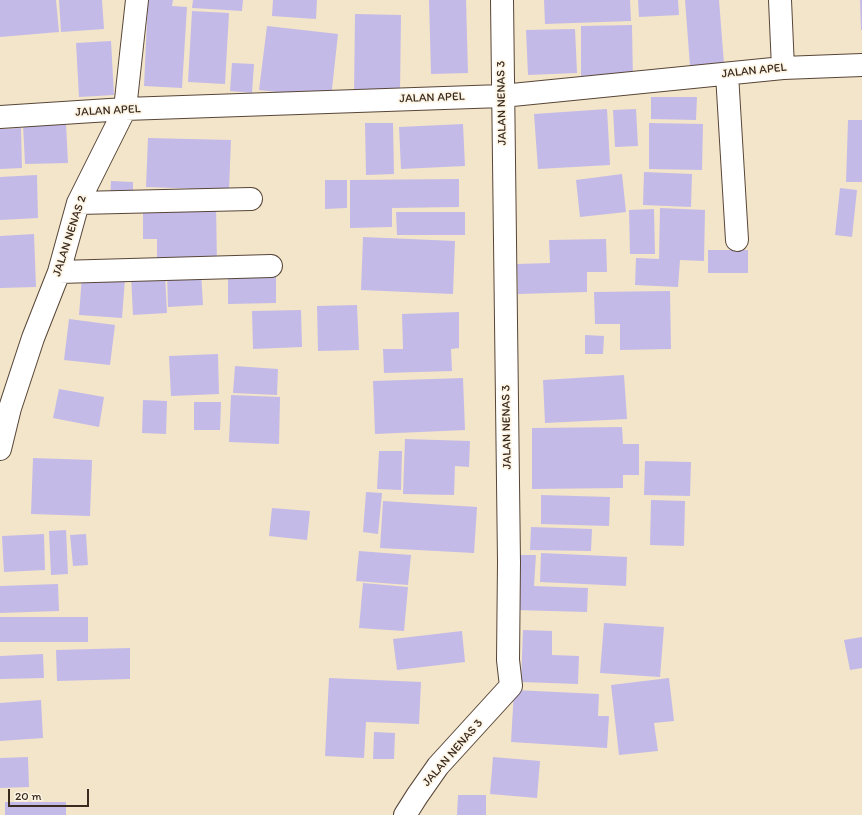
<!DOCTYPE html>
<style>
body{margin:0}
#map{position:relative;width:862px;height:815px;overflow:hidden;background:#f3e5c9;font-family:Itim,sans-serif}
canvas{display:block}
.scale{position:absolute;left:8px;top:789px;width:81px;height:18px;box-sizing:border-box;border:2px solid #3b2a1e;border-top:0;padding-left:5px;font-size:12px;line-height:14px;white-space:nowrap;color:#3b2a1e;-webkit-text-stroke:3px #fcf5e5;paint-order:stroke}
</style>
<div id="map">
<canvas width="862" height="815"></canvas>
<div class="scale">20 m</div>
</div>
<script>
const c = document.querySelector('canvas').getContext('2d');
c.lineJoin = 'round';
function paint(path, color) {
  c.fillStyle = color;
  c.fill(path, 'evenodd');
}
function stroke(path, color, width, dash) {
  c.strokeStyle = color;
  c.lineWidth = width;
  c.lineCap = dash ? 'butt' : 'round';
  c.setLineDash(dash || []);
  c.stroke(path);
}
function drawText(font, color, halo, rows, align = 'center') {
  c.font = font + ' Itim,sans-serif';
  c.lineWidth = 3.5;
  c.setLineDash([]);
  c.textBaseline = 'middle';
  c.strokeStyle = halo;
  c.fillStyle = color;
  for (const [text, x, y, turn = 0] of rows) {
    c.save();
    c.translate(x, y);
    c.rotate((+turn || 0) * Math.PI / 180);
    c.textAlign = isNaN(turn) ? turn : align;
    if (halo) c.strokeText(text, 0, 0);
    c.fillText(text, 0, 0);
    c.restore();
  }
}
paint(new Path2D(`
 M0,0H56L59,32L0,37Z
 M59,0H102L104,29L61,32Z
 M148,0H173L172,6L187,7L182,88L144,86Z
 M193,0H243L242,11L192,8Z
 M273,0H317L316,19L272,16Z
 M429,0H466L468,73L431,74Z
 M544,0H630L631,21L545,24Z
 M638,0H678L679,15L639,17Z
 M685,0H719L724,64L690,66Z
 M860,0H862V30H861Z
 M192,11L229,13L225,84L188,82Z
 M355,14L401,15L400,92H354Z
 M632,25L633,82L581,83V26Z
 M267,26L338,34L331,98L259,90Z
 M575,29L577,73L528,75L526,30Z
 M111,41L114,95L79,97L76,43Z
 M232,63L254,64L252,93L230,91Z
 M651,97H697L696,120L651,119Z
 M607,109L610,165L538,169L534,114Z
 M636,109L638,146L615,147L613,110Z
 M848,120H862V182H846Z
 M66,123L68,163L25,164L23,125Z
 M365,123H393L394,174L366,175Z
 M649,123L703,124L702,170L649,169Z
 M463,124L465,166L401,169L399,127Z
 M21,128L22,168L0,169V129Z
 M148,138L231,140L229,190L146,187Z
 M644,172L692,174L691,207L643,205Z
 M622,174L626,212L580,217L576,180Z
 M37,175L38,218L0,220V177Z
 M459,179V207L392,208V227L350,228V180Z
 M325,180H347V208L325,209Z
 M111,181L133,182V200H110Z
 M840,188L857,190L852,237L835,235Z
 M216,204L217,265L157,266V239H143V205Z
 M660,208L705,210L704,261L680,260L678,287L635,285L636,258L659,259Z
 M654,209L655,254H630L629,210Z
 M396,212H465V235H397Z
 M34,234L36,287L0,288V236Z
 M363,237L455,241L453,294L361,290Z
 M606,239L607,272H587V292L518,294L517,264L550,263L549,240Z
 M708,250H748V273H708Z
 M228,270H276V303L228,304Z
 M201,271L203,305L168,307L167,273Z
 M165,273L167,313L133,315L131,275Z
 M82,276L125,279L122,318L79,315Z
 M670,291L671,349L620,350V324H595L594,292Z
 M357,305L359,350L318,351L317,306Z
 M301,310L302,347L253,349L252,311Z
 M459,312V348L451,349L452,371L384,373L383,349H403L402,314Z
 M69,319L115,325L110,365L64,360Z
 M585,335L604,336L603,354H585Z
 M218,354L219,394L171,396L169,356Z
 M235,366L278,369L277,395L233,393Z
 M624,375L627,419L545,423L543,380Z
 M463,378L465,430L375,434L373,381Z
 M59,389L104,397L99,427L53,418Z
 M231,395L280,397L279,444L229,442Z
 M143,400L167,401L166,434L142,433Z
 M194,402H221L220,430H194Z
 M622,427L623,444H639V475H623V488L532,489V428Z
 M405,439L470,441L469,467L455,466L454,495L403,494Z
 M379,451H402L401,490L377,489Z
 M33,458L92,460L90,516L31,514Z
 M645,461L691,462L690,496L644,495Z
 M366,492L382,493L378,534L363,532Z
 M541,495L610,497L609,526L541,524Z
 M651,500L685,501L684,546L650,545Z
 M383,501L477,507L474,553L380,548Z
 M272,508L310,511L307,540L269,536Z
 M531,527L592,529L591,551L530,550Z
 M66,530L68,574L51,575L49,531Z
 M44,534L45,570L4,572L2,536Z
 M86,534L88,565L73,566L70,535Z
 M359,551L411,555L408,585L356,581Z
 M541,553L627,557L626,586L540,582Z
 M517,555H536L534,586L588,588L587,612L515,610Z
 M363,583L408,587L404,631L359,628Z
 M58,584L59,611L0,613V586Z
 M0,617H88V642H0Z
 M604,623L664,627L660,677L600,673Z
 M523,630L552,631V655L579,656L578,684L521,682Z
 M462,631L465,662L397,670L393,639Z
 M862,637V668L850,670L844,640Z
 M130,648V679L57,681L56,650Z
 M43,654L44,678L0,679V656Z
 M329,678L421,682L419,724L366,722L364,758L325,756Z
 M669,678L674,721L654,723L658,751L619,755L611,685Z
 M514,690L599,694L598,716H609L607,748L511,742Z
 M41,700L43,738L0,741V703Z
 M374,732L395,733L394,759H373Z
 M28,757L29,787L0,788V758Z
 M493,757L540,761L537,798L490,794Z
 M458,795H486V815H457Z
 M5,802H66V815H5Z`), '#c4bae8');
const minor = new Path2D(`
 M780,0L783,68
 M727,74L737,240
 M0,117L125,109L502,96L783,68L862,65
 M78,203L251,199
 M59,272L271,266
 M0,449L10,408L33,338L59,272L78,203L125,109L137,0
 M405,815L417,796L438,766L511,686L508,660L509,562L502,0`);
stroke(minor, '#574638', 24);
stroke(minor, '#fff', 22);
drawText('12px', '#3b2a1e', '#fcf5e5', [
 ["JALAN APEL",754,71,-6],
 ["JALAN APEL",432,98,-2],
 ["JALAN NENAS 3",502,103,-91],
 ["JALAN APEL",108,111,-3],
 ["JALAN NENAS 2",70,236,-72],
 ["JALAN NENAS 3",507,427,-91],
 ["JALAN NENAS 3",453,753,-49]
]);
</script>
